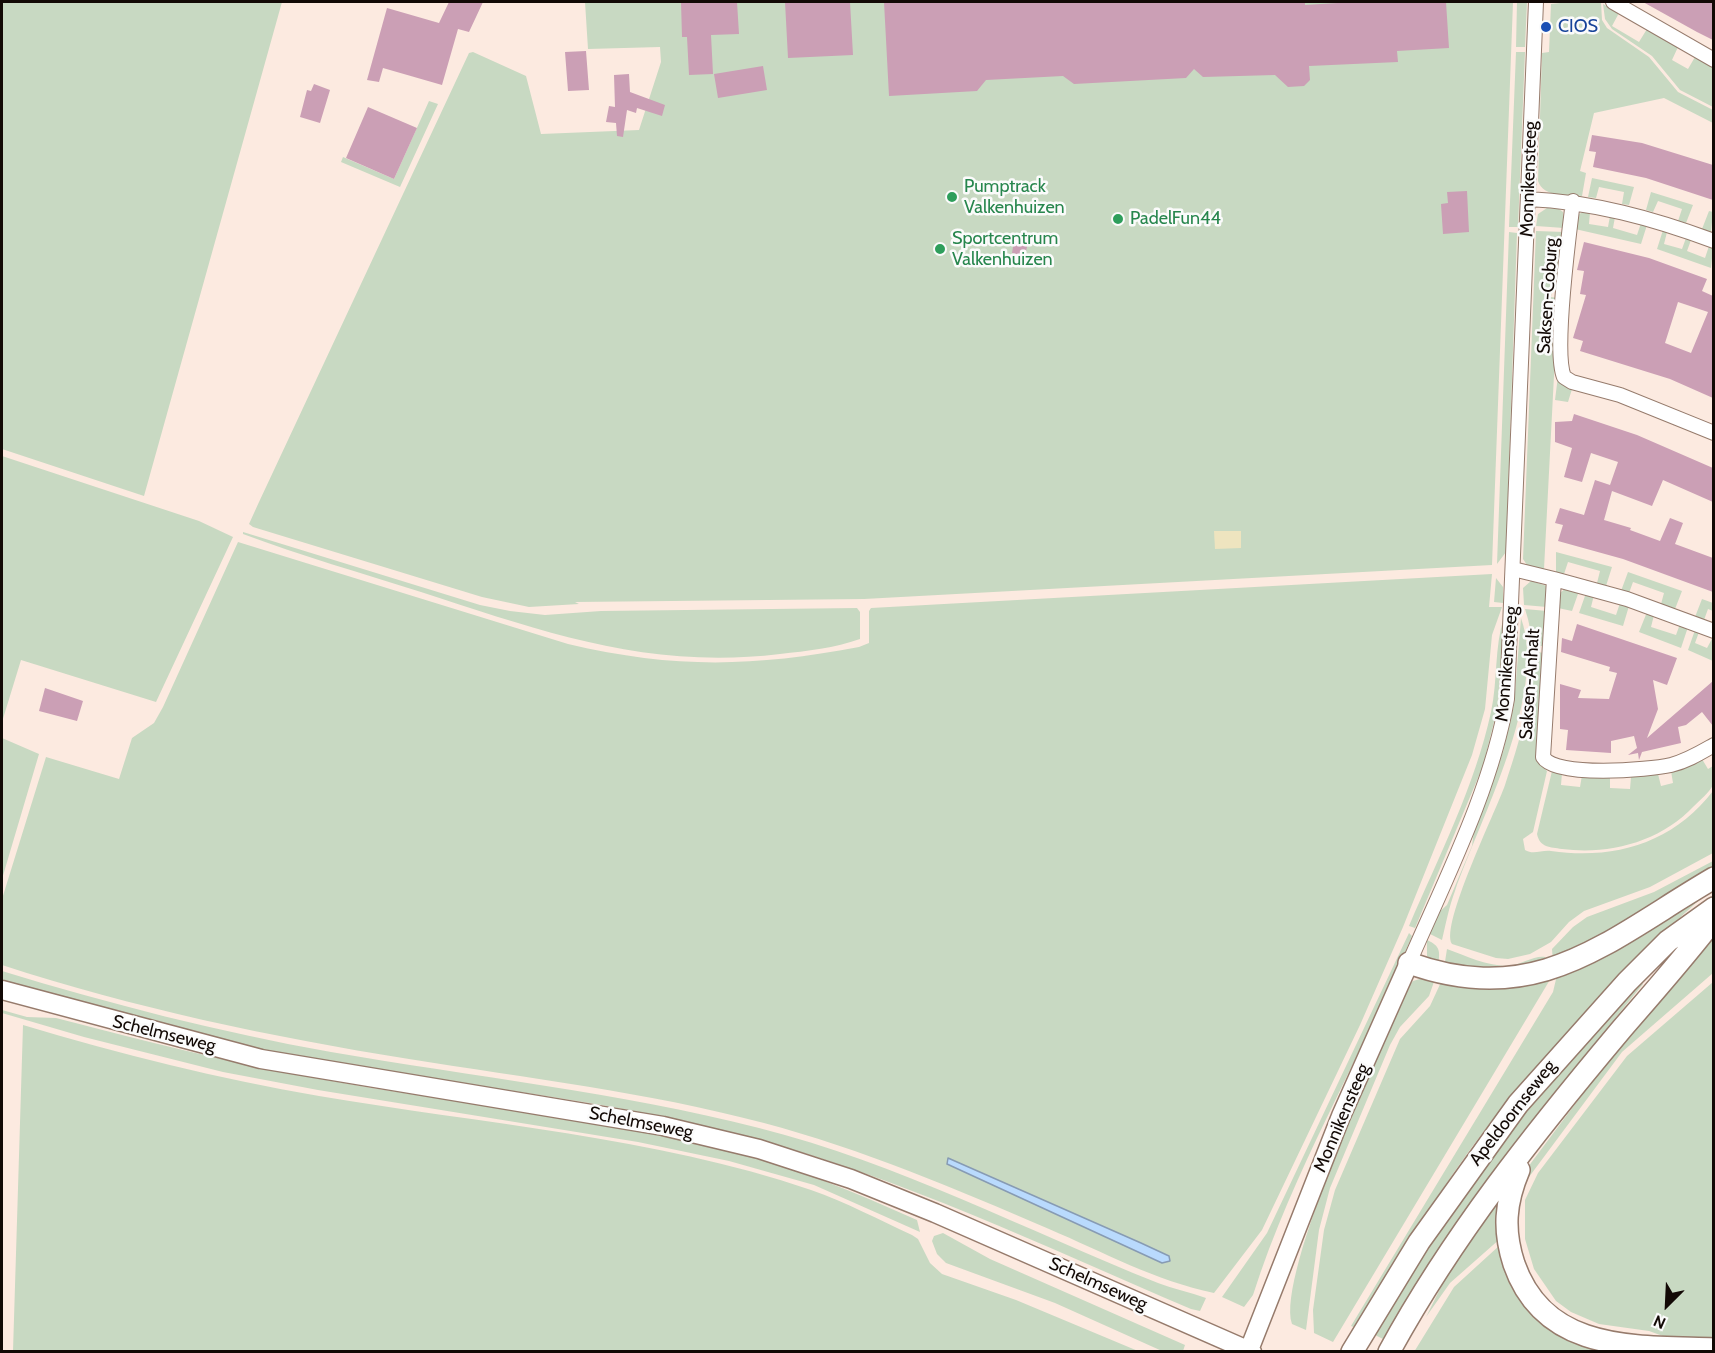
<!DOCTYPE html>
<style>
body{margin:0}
#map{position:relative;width:1715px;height:1353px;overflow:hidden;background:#fceae0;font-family:Cabin,sans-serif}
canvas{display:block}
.frame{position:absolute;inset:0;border:3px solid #120905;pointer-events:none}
.north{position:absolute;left:1637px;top:1275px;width:60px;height:60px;-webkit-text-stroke:4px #fbfbfb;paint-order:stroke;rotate:204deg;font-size:16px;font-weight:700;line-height:24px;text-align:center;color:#120905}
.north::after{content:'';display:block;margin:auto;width:21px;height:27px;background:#120905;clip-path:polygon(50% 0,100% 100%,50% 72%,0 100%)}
</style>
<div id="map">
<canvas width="1715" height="1353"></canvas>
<div class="frame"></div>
<div class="north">N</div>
</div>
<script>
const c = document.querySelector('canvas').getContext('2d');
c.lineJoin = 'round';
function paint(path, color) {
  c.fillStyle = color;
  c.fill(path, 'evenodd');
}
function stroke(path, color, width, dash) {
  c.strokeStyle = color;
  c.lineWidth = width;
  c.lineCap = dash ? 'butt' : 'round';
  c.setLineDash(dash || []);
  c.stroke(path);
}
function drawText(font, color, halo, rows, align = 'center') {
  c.font = font + ' Cabin,sans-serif';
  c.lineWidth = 5;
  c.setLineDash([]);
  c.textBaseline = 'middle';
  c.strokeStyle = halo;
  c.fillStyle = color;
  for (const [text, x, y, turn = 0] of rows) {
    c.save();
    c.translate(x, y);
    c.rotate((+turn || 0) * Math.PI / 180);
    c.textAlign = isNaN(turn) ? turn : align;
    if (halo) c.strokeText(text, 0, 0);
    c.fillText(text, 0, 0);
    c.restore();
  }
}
paint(new Path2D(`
 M2,2H282L144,496L2,449Z
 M585,2H1513L1492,565L864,599L575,602L579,604L529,607L482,597L253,527L249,524L259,502L469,53L473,52L526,76L541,134L639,130L661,62L660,47L588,49Z
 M1517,2H1527L1525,47H1516Z
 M1569,2H1601L1602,20L1607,28L1649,57L1678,92L1713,110V123L1664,98L1594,113L1580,171L1586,173L1582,196C1566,194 1544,198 1538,181L1542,53L1549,52L1551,4Z
 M1603,4L1619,13L1612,26L1639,42L1647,29L1678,47L1672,60L1688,69L1695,57L1713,66V107L1680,90L1652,56L1612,29L1605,19Z
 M1516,52H1525L1518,227H1509Z
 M429,101L438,104L400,187L341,162L343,157L394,179Z
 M1592,178L1634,187L1629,205L1622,204L1624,192L1599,187L1596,198L1588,197Z
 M1651,192L1693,205L1686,223L1678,221L1682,209L1658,201L1653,212L1646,210Z
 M1547,208L1559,209L1563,212L1564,228L1536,226L1538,214Z
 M1584,211L1590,212L1589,224L1608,227L1610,216L1615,217L1613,228L1637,235L1641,223L1647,225L1641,244L1575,229L1578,215Z
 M1709,211L1713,212L1711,232L1702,229Z
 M1663,230L1667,232L1664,244L1682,249L1686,238L1691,240L1687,251L1705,258L1709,246L1713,248L1711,268L1657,249Z
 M1536,231L1564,232L1559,290L1552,289L1551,297L1558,298L1544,569L1527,565L1523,559Z
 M1509,232L1517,233L1506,552L1497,564Z
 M1558,376L1572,389L1568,402L1555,400Z
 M2,456L199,521L233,537L156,702L21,660L2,722Z
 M243,532L480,605L510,611L545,615L601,611L857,608L860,612V639C835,648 807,651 780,654C648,670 544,632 421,592C361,573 302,556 243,534Z
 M238,542L568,644C674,669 753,667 859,647L869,643V611L871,608L1492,574L1489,607H1502L1492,635L1485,709L1472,755L1403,927L1360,1025L1262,1230L1214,1293C1156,1281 1103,1252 1049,1229C956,1189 862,1149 764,1123C647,1092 527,1078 409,1059C271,1037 134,1008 2,965V899L46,757L119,779L132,738L154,723L163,707ZM948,1158L1169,1256L1143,1254L947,1164Z
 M1556,552L1612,567L1606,586L1597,583L1600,571L1568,562L1564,574L1556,572Z
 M1628,572L1682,591L1675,609L1661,604L1664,593L1633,582L1629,593L1621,591Z
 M1496,578L1503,587V603L1494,602Z
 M1531,581L1547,586V607L1524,605L1523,588Z
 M1566,588L1579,591L1572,611L1558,608L1560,593Z
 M1586,593L1594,595L1591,607L1616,615L1620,603L1629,606L1623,626L1579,613Z
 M1702,599L1713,603V611L1708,609L1704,620L1695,617Z
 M1525,609L1547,611L1545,646H1538L1537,652L1545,653L1538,763L1547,771L1533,832L1523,839L1525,850C1533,855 1541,850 1551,851C1615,860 1673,843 1713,791V853L1650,887L1584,911L1569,922L1551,942L1530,954L1508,959L1496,958L1452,944C1440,925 1496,811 1505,785C1523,731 1544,664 1525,609Z
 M1647,612L1654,615L1651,627L1676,635L1680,624L1688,627L1681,648L1639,632Z
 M1504,617L1498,706L1483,766L1415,928L1409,926C1439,856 1475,786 1491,712C1498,680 1494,648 1504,617Z
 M1521,618C1548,693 1480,819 1455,891C1449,907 1446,923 1442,940L1430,934L1438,913L1447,905L1472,846L1474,830L1503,752L1514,705Z
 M1695,630L1699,632L1695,643L1707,648L1713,637V661L1688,650Z
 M2,738L39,754L2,879Z
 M1702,759L1708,769L1713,766C1713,772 1715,780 1713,785C1709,793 1700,800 1694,806C1660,842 1610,855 1562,849C1550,847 1540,848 1537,834L1552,771L1562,773L1561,785L1580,787L1582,775L1610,776V788L1630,789L1631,777L1658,774L1661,786L1673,783L1671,771Z
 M1713,861V870L1553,963L1552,949L1573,927L1587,917L1654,892Z
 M1708,892C1629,963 1556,1039 1490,1123C1440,1188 1398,1258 1356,1328L1351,1326L1553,992L1557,975Z
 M1409,933L1412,936C1362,1056 1293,1170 1253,1295L1244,1307L1222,1297L1267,1233Z
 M1713,937V973L1622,1052L1526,1181L1528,1167L1629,1032Z
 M1427,940C1441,946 1440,952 1438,966L1427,956Z
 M1447,949C1466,956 1487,966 1508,966C1520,965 1535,955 1545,957L1547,964L1530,969L1444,968Z
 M2,971C110,1004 219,1032 331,1052C474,1077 619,1092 759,1128C898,1163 1025,1230 1158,1283C1173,1289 1190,1292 1206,1298L1200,1311L1191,1309C1044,1246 900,1177 745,1136C591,1095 429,1083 273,1053C181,1035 91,1007 2,983Z
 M1423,978L1435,979L1429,996L1400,1027L1390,1045L1330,1188L1319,1230L1306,1330L1292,1324C1276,1274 1381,1049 1406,990L1413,981Z
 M1551,978L1333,1342L1314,1333L1313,1310L1324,1230L1335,1190L1400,1039L1430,1006L1442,980Z
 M1641,981L1643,984L1522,1133L1385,1340L1373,1334C1423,1251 1479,1169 1540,1094C1571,1055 1607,1019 1641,981Z
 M1713,982V1342L1677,1341L1649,1331L1599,1324L1571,1312L1556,1301L1534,1269L1525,1239V1200L1538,1173L1627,1056Z
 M2,1010L27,1017L56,1018C144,1041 232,1063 321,1079C457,1104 596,1117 731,1151C796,1167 856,1193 917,1220L920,1232L814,1185L729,1161L638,1142L318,1090L223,1072L84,1037L2,1013Z
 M23,1025C120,1054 219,1079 319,1096C482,1124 653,1136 811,1190C846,1202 879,1220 912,1235L918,1239L930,1263L942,1274L1016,1300L1138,1351H13Z
 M1499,1197L1501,1238L1450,1283L1426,1317L1446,1277Z
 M943,1233L990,1259L1185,1345L1183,1351H1162L1055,1303L946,1263L937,1254L932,1241L934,1236Z
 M1500,1245L1522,1296L1636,1352H1414L1454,1287Z`), '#c8d9c2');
paint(new Path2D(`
 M1214,531H1241V548L1215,549Z`), '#eee4bf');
const water = new Path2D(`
 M948,1158L1141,1243L1169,1256L1170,1261L1162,1263L947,1164Z`);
paint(water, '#b9dafd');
stroke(water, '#879bb3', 1.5);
paint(new Path2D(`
 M449,2H483L469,32L458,29L442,85L383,68L379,82L367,80L387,8L439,23Z
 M681,2H737L739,34L711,35L713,74L689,75L687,37H682Z
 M785,2H850L853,55L788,58Z
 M884,2H1305V5L1353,2H1446L1449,48L1397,51L1398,62L1309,66L1310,80L1304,86L1288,87L1275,75L1203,77L1194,69L1186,78L1074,84L1063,76L986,80L977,91L889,96Z
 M1643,2H1713V40L1697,32Z
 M586,51L589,90L568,91L565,52Z
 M763,66L767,90L718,98L714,74Z
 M629,74L630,92L665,105L662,116L637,108L636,113L627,110L623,137L617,136L616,123L606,122L609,106L615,107L614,75Z
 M314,84L330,90L320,123L300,117L307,90L311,91Z
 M368,107L417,128L394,179L346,158Z
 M1592,135L1642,143L1713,165V200L1646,178L1593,167L1596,152L1589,151Z
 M1467,191L1469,232L1443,234L1441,204L1448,203L1447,192Z
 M1015,235L1029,238L1025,256L1012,253Z
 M1584,242L1649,258L1707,279L1702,291L1713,296V398L1670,379L1580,351L1583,341L1573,338L1586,295L1580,294L1584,271L1577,270ZM1678,302L1708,312L1691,353L1665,343Z
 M1574,414L1637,435L1713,468V502L1663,480L1652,506L1612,491L1604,520L1631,528L1630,530L1660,541L1670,518L1683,523L1675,544L1713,558V592L1623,559L1558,541L1563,525L1555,523L1560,508L1584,515L1595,480L1610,485L1618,462L1591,453L1582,482L1564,477L1572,448L1555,442V422L1572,421Z
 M1577,624L1677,658L1667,685L1653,680L1658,709L1647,738L1713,681V726L1702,712L1686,725L1678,727L1681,743L1642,752L1639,760L1638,753L1628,755L1637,748L1634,736L1611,741V753L1566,750L1568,730L1560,729V684L1581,690L1578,698L1609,699L1617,673L1609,671L1610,667L1561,652L1562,638L1572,641Z
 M45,688L83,701L77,721L39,711Z`), '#cb9fb5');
const street = new Path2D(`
 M1613,2L1714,60
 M1528,199C1593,202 1652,218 1714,241
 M1573,201C1569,235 1553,351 1564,377L1572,382L1620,395L1714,433
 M1513,569L1554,579L1543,757C1555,778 1649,770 1671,765C1687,761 1700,753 1714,745
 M1554,579L1627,599L1714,631
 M1409,963C1445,880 1492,788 1507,699L1536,2`);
const secondary = new Path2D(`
 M2,990L261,1059L663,1126L759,1149L851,1179L935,1213L1252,1352
 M1249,1350L1341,1116L1409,963`);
const primary = new Path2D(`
 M1409,963C1539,1010 1609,939 1714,878
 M1519,1170C1505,1203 1503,1230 1514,1264C1545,1353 1635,1346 1714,1349
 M1249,1352V1350
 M1352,1352L1419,1242L1518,1104L1627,982L1668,941L1714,908
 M1389,1352C1452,1236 1536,1131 1620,1031C1652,994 1684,958 1714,919`);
stroke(street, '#967b6c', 16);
stroke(secondary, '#967b6c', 21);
stroke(primary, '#967b6c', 24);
stroke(street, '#fff', 14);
stroke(secondary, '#fff', 18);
stroke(primary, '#fff', 21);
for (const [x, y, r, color] of [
 [1546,27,6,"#1a4fb4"],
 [952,197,6,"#2e9e5b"],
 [1118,219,6,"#2e9e5b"],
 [940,249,6,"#2e9e5b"]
]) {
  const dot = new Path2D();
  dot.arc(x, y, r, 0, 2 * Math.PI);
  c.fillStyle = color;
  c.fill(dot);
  stroke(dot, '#fbfbfb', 2);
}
drawText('18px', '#164399', '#fbfbfb', [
 ["CIOS",1558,27]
], 'left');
drawText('18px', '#120905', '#fbfbfb', [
 ["Monnikensteeg",1529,179,-88],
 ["Saksen-Coburg",1548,296,-86],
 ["Monnikensteeg",1507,664,-85],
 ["Saksen-Anhalt",1530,684,-86],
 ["Schelmseweg",164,1034,14],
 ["Apeldoornseweg",1513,1113,-52],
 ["Monnikensteeg",1342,1118,-67],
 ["Schelmseweg",641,1123,11],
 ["Schelmseweg",1098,1284,24]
]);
drawText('18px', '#27864d', '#fbfbfb', [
 ["Pumptrack",964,187],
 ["Valkenhuizen",964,208],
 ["PadelFun44",1130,219],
 ["Sportcentrum",952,239],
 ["Valkenhuizen",952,260]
], 'left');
</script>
